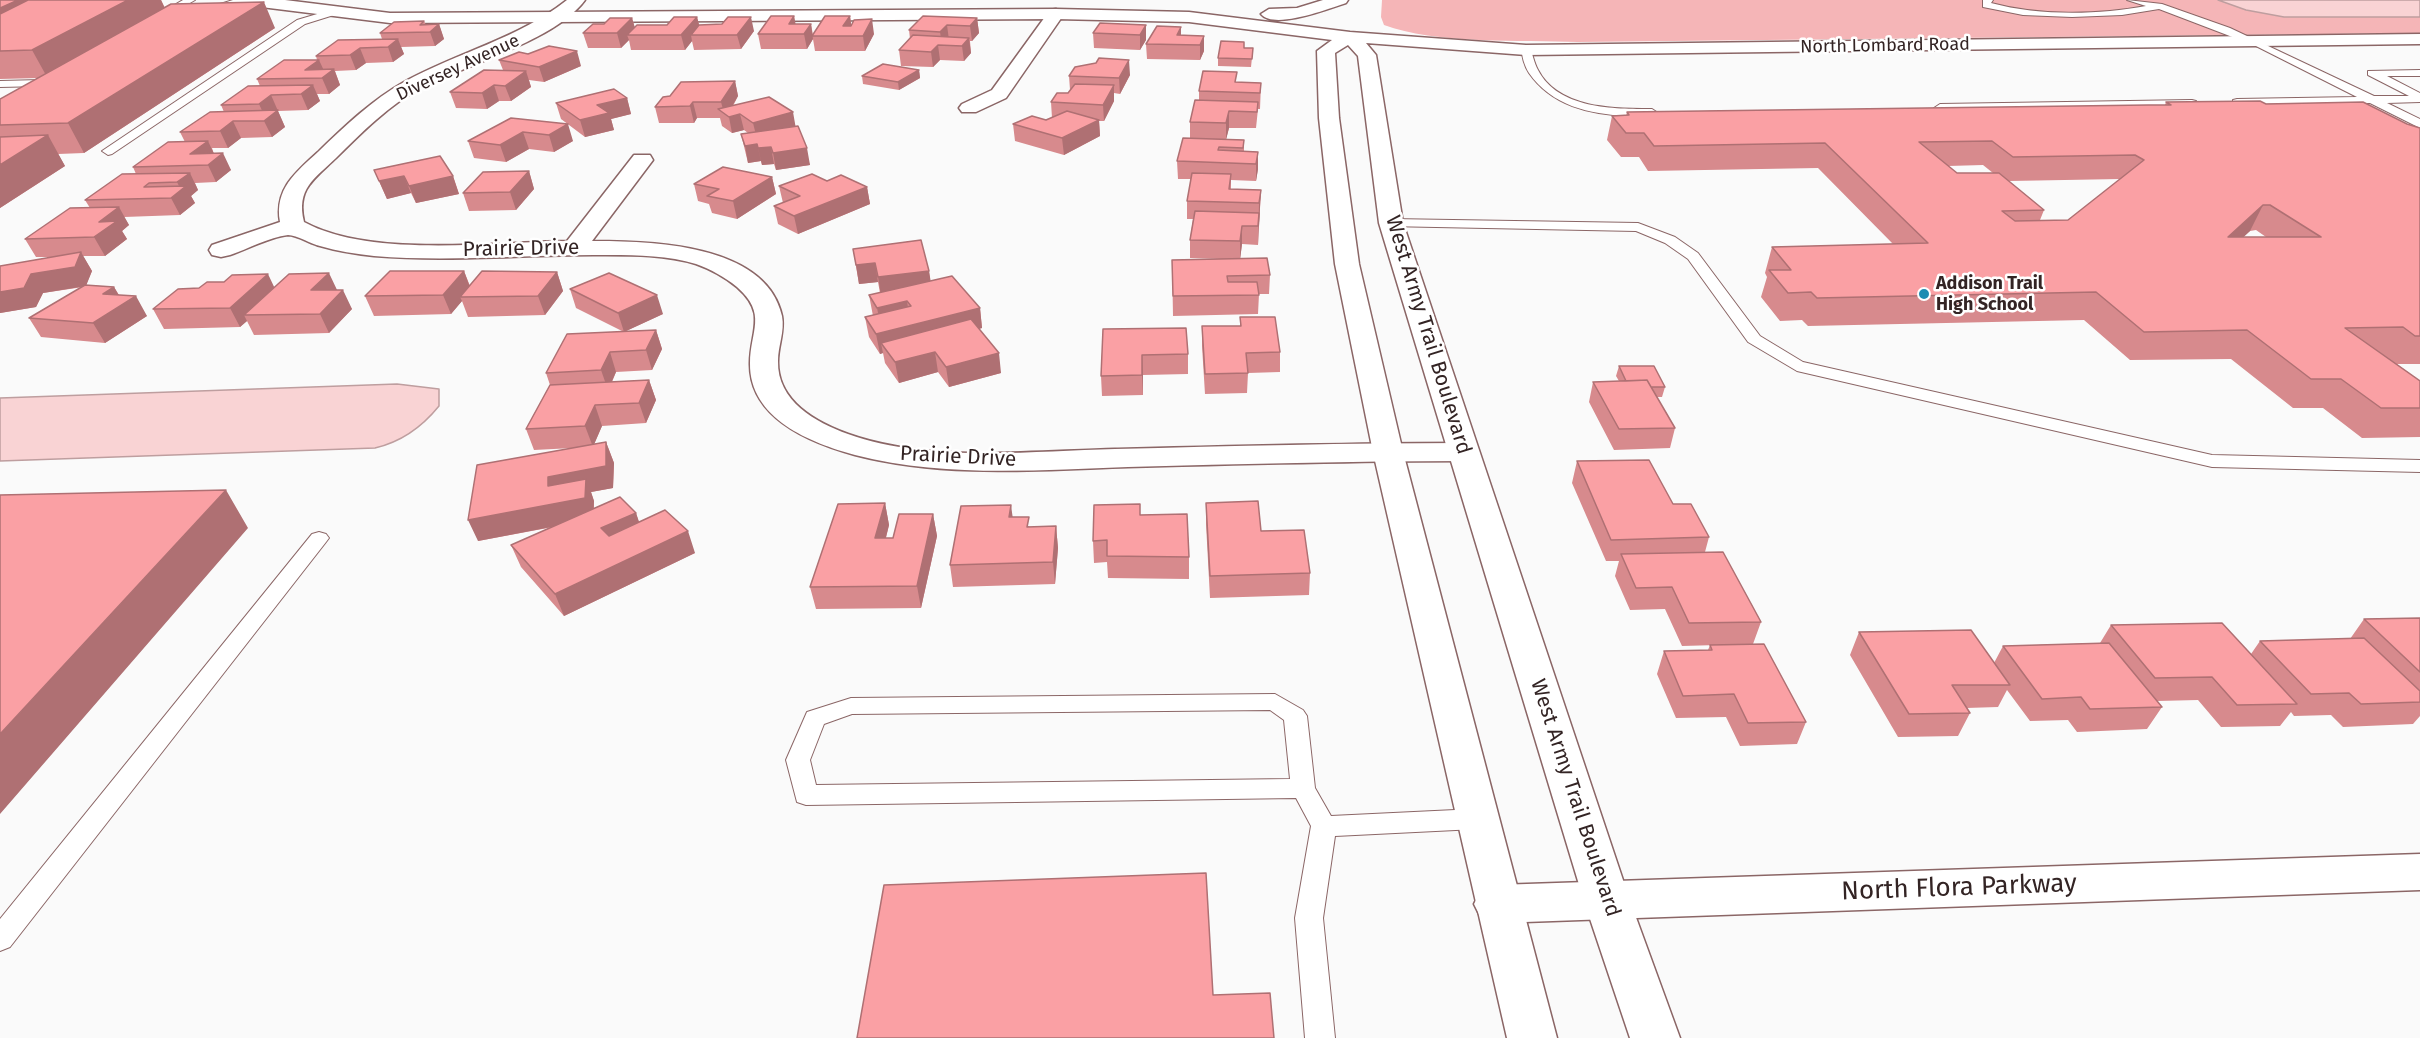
<!DOCTYPE html>
<style>
body{margin:0}
canvas{display:block;background:#fafafa}
</style>
<canvas width="2420" height="1038"></canvas>
<script>
const c = document.querySelector('canvas').getContext('2d');
c.lineJoin = 'round';
function paint(path, color) {
  c.fillStyle = color;
  c.fill(path, 'evenodd');
}
function stroke(path, color, width, dash) {
  c.strokeStyle = color;
  c.lineWidth = width;
  c.lineCap = dash ? 'butt' : 'round';
  c.setLineDash(dash || []);
  c.stroke(path);
}
function drawText(font, color, halo, rows, align = 'center') {
  c.font = font + ' "Fira Sans",sans-serif';
  c.lineWidth = 5;
  c.setLineDash([]);
  c.textBaseline = 'middle';
  c.strokeStyle = halo;
  c.fillStyle = color;
  for (const [text, x, y, turn = 0] of rows) {
    c.save();
    c.translate(x, y);
    c.rotate((+turn || 0) * Math.PI / 180);
    c.textAlign = isNaN(turn) ? turn : align;
    if (halo) c.strokeText(text, 0, 0);
    c.fillText(text, 0, 0);
    c.restore();
  }
}
paint(new Path2D(`
 M1382,0H2420V33L1578,42C1522,40 1434,44 1384,25L1381,17Z`), '#f5b5b7');
const water = new Path2D(`
 M2218,0H2420V17H2284L2246,10Z
 M397,384L439,389V406C422,427 401,442 375,448L0,461V398Z`);
paint(water, '#f9d3d4');
stroke(water, '#be9e9f', 1.5);
const lane = new Path2D(`
 M183,0H195L163,19L154,17Z
 M233,0H249L206,13L201,10Z
 M1983,0H1993L1991,3C2039,16 2098,15 2146,6L2127,0L2162,4L2230,28L2374,96H2409L2368,75V71L2420,70V76H2387L2420,93V102L2387,103L2420,119V128L2370,103L2233,104V100L2237,99L2357,97L2256,46L2159,9L2122,15L2072,17L2023,15L1983,7Z
 M334,9L337,10V14L305,24L112,154L108,155L102,151L297,20Z
 M1522,48H1530C1533,55 1534,63 1538,70C1558,109 1614,109 1652,109L1658,113C1651,119 1636,117 1627,116C1589,114 1552,106 1529,73C1525,67 1521,55 1522,48Z
 M49,75L59,77L43,86L0,87V81L41,80Z
 M2192,100L2196,101V105L1940,112L1934,108L1940,104Z
 M1391,219L1638,223L1675,237L1698,253L1760,336L1803,362L2212,455L2420,460V472L2212,467L1797,371L1748,342L1688,259L1665,243L1636,231L1386,226V220Z
 M319,532L326,534L329,538L326,542L10,947L0,951V919L312,534Z
 M1275,694L1303,710L1307,716L1315,788L1331,816L1476,809L1485,812L1489,819L1485,826L1476,829L1335,836L1323,918L1335,1038H1305L1295,918L1311,826L1296,798L806,805L797,802L786,760L807,712L851,698ZM1270,710L1284,720L1290,779L816,785L810,760L824,724L852,714Z`);
const street = new Path2D(`
 M567,0H585C556,40 466,65 421,88C389,105 361,133 336,158C314,179 296,189 304,222C370,258 492,242 567,241L634,155H650L653,160L592,241C649,241 766,243 782,316C785,332 778,345 778,361C777,401 815,422 848,434C929,463 1031,451 1115,449C1232,446 1348,443 1464,443L1475,445L1479,452L1475,459L1464,461C1352,461 1240,464 1128,467C1037,470 944,478 855,455C811,443 749,419 750,363C750,331 768,314 737,287C725,277 710,269 696,264C663,254 627,255 593,255C520,255 447,262 374,256C356,254 337,251 320,246C311,244 297,235 288,235C269,237 248,249 230,255L221,257L212,255L209,250L212,245L280,222C274,189 296,172 319,151C345,126 372,100 404,82C458,52 518,39 567,0Z
 M1056,9L1064,14L1006,98L976,112H962L959,108L962,104L992,90L1050,10Z
 M2420,854V890L1497,923L1481,918L1474,904L1481,890L1497,885Z`);
const secondary = new Path2D(`
 M237,0H285L390,13L1056,9L1189,12L1350,32L1526,45L2420,34V44L1526,55L1366,43L1376,55L1403,223L1630,901L1680,1038H1630L1584,901L1379,223L1358,56L1348,45L1335,53L1339,118L1359,264L1403,452L1557,1038H1507L1373,452L1335,264L1319,118L1317,51L1332,40L1189,22L1056,19L390,23L245,5Z
 M1323,0H1348L1346,3C1328,9 1274,30 1261,14L1269,9L1297,8Z`);
stroke(lane, '#8b6666', 2);
stroke(street, '#8b6666', 3);
stroke(secondary, '#8b6666', 3);
paint(lane, '#fff');
paint(street, '#fff');
paint(secondary, '#fff');
paint(new Path2D(`
 M0,0H161L165,8L275,28L84,153L58,154L65,166L0,208V99L39,78L0,79Z
 M794,16L795,24H811L813,35L850,16L851,25L874,34L865,51H815L813,39L807,49H761L758,34Z
 M697,17L699,25L754,31L741,49L694,50L692,41L685,50H631L629,40L621,48H588L583,33L604,24L632,18L635,28L667,25Z
 M977,18L979,33L972,41H970L971,53L964,61L940,60L933,67L901,66L899,50L910,39L909,30Z
 M424,21L426,25L439,24L444,39L435,46L401,47L404,54L393,62L366,63L356,70L335,71L340,85L329,94H317L320,101L308,110L278,111L285,127L272,137L241,138L228,148H212L214,154L231,170L216,182L195,183L198,190L191,196L195,203L180,215L124,217L129,225L122,231L127,239L105,256H83L92,271L86,285L114,287L119,295L147,316L105,343L41,337L29,318L83,287L43,293L36,307L0,313V266L54,257H36L25,239L90,208L85,200L136,174L133,167L185,142L180,132L224,112L221,105L260,86L257,79L317,60L316,56L382,39L380,33Z
 M1146,25V40L1140,50L1094,48L1093,33Z
 M1181,27V35L1204,36V51L1200,60L1147,59L1146,44Z
 M1244,48H1253L1251,67L1218,66V58Z
 M499,60L581,66L544,82L529,80L531,87L511,101H499L487,109L456,108L450,92L503,70Z
 M919,70L920,78L899,90L863,84L862,76Z
 M1130,75L1120,94L1114,93V101L1104,121H1099L1100,136L1064,155L1015,141L1013,124L1046,120L1052,118L1051,102L1068,93L1070,90L1069,76Z
 M735,81L738,96L733,106L796,127L810,165L776,170L774,164L762,165L761,161L748,163L741,134L748,133L744,130L732,133L722,126L720,118H697L694,123H659L655,107L670,96Z
 M1236,82L1261,83L1260,109H1258L1256,128H1229L1226,139L1244,140V151L1258,152V169L1256,181L1231,180V189L1261,190L1258,245L1242,244L1240,259L1270,275L1269,294H1259L1258,314L1173,316L1172,260L1221,259L1190,258V240L1193,219H1187V201L1191,179H1178L1177,161L1190,138V122L1199,100V91Z
 M627,98L631,114L611,119L614,130L585,137L561,119L556,103Z
 M2166,102L2266,104L2407,124L2420,128V364H2397L2420,381V437L2362,438L2323,408H2293L2231,359L2130,360L2084,320L1808,326L1802,320L1780,321L1761,297L1767,277L1765,273L1772,247L1893,244L1818,168L1648,171L1639,157H1621L1607,140L1612,116H1626L1627,112L2165,105ZM1983,165L1993,173H1957L1948,166ZM2120,179L2068,220H2040L2044,210L2009,181ZM2256,230L2266,237H2243L2250,231Z
 M511,118L573,141L554,152L529,149L506,162L474,158L468,141Z
 M374,170L453,176L459,194L416,203L411,193L387,199Z
 M529,171L534,189L516,210L469,211L463,193Z
 M772,177L776,194L737,219L712,213L709,204L698,201L694,184Z
 M827,181L867,187L870,204L798,234L778,224L774,206L783,203L779,186Z
 M853,249L929,271L930,281L980,308L982,328L979,329L1001,373L949,387L938,372L899,383L885,363L883,353L880,354L869,337L865,317L873,316L869,295L880,293L878,282L859,284Z
 M464,271L470,286L557,272L563,291L545,315L468,317L462,301L451,314L374,316L365,296Z
 M274,287L337,290L352,309L329,333L254,335L247,321L240,327L164,329L153,309Z
 M570,289L663,314L626,331L656,330L662,349L652,370L616,372L612,382L649,380L656,400L646,423L602,426L594,444L606,442L614,463L613,488L591,492L594,501V509L636,513L639,522L695,553L564,616L521,567L511,545L553,527L478,541L573,448L534,450L526,429L550,385L546,373L622,331L576,308Z
 M1240,317L1280,352V372L1248,373L1247,393L1205,394L1202,346V326H1240Z
 M1103,329L1188,354V374L1143,375V395L1102,396L1101,376Z
 M1619,366L1665,387L1662,397H1657L1675,428L1670,448L1614,450L1589,402L1593,382L1619,381L1616,376Z
 M1577,461L1673,504L1709,537L1705,552L1761,622L1753,644L1682,646L1665,609L1630,610L1615,576L1619,561H1606L1572,483Z
 M885,503L889,525L886,538H893L933,514L937,536L921,608L816,609L810,587Z
 M1206,503L1310,573L1309,595L1210,598L1206,524Z
 M1141,515L1189,557V579L1108,578L1107,562L1094,563L1093,541Z
 M1012,517L1030,527L1056,526L1058,548L1055,584L953,587L950,565Z
 M2420,618V716L2413,724L2343,727L2331,715L2294,716L2291,712L2280,726L2221,727L2198,700L2157,701L2162,707L2147,729L2077,732L2068,720L2030,721L2007,690L1998,707L1966,708L1970,713L1958,736L1898,737L1850,655L1859,632L1994,663L2003,646L2100,643L2111,625L2251,654L2260,641L2350,639L2364,619Z
 M1710,645L1806,722L1797,744L1740,746L1726,717L1676,718L1657,674L1664,651L1708,650Z`), '#d78a8d');
paint(new Path2D(`
 M18,0H70L0,34V8Z
 M128,0H161L166,11L47,77L32,50Z
 M264,2L275,28L84,153L68,123Z
 M794,16L797,31L789,24Z
 M850,16L852,30L843,26Z
 M697,17L701,32L691,35L692,41L685,50L681,35Z
 M751,17L754,31L741,49L737,35Z
 M632,18L636,32L627,35L629,40L621,48L617,33Z
 M977,18L979,33L972,41L970,26Z
 M872,19L874,34L865,51L863,36Z
 M439,24L444,39L435,46L430,32Z
 M811,24L813,39L807,49L804,34Z
 M947,25L949,40L942,45L940,32Z
 M1146,25V40L1140,50V35Z
 M1181,27V42L1177,35Z
 M1204,36V51L1200,60V45Z
 M969,38L971,53L964,61L962,46Z
 M398,39L404,54L393,62L388,47Z
 M938,45L940,60L933,67L931,52Z
 M360,48L366,63L356,70L350,55Z
 M577,51L581,66L544,82L539,67Z
 M319,60L326,75L305,70Z
 M1129,60L1130,75L1120,94L1119,78Z
 M334,69L340,85L329,94L322,78Z
 M919,70L920,78L899,90L898,82Z
 M526,71L531,87L511,101L505,86Z
 M735,81L738,96L727,115L724,113L721,102Z
 M313,85L320,101L308,110L301,94Z
 M494,85L499,101L487,109L482,93Z
 M1114,85V101L1104,121L1103,105Z
 M271,95L285,127L272,137L264,121L266,119L259,104Z
 M627,98L631,114L611,119L614,130L585,137L580,120L597,105Z
 M693,102L697,118L694,123L690,106Z
 M1229,111V128L1226,140V123Z
 M793,112L796,129L757,139L753,123Z
 M740,114L744,130L732,133L729,117Z
 M1099,120L1100,136L1064,155L1062,138Z
 M233,121L241,138L228,148L220,131Z
 M568,124L573,141L554,152L549,135Z
 M523,132L529,149L506,162L500,145Z
 M48,135L65,166L0,208V165Z
 M208,141L216,158L190,154Z
 M757,144L761,161L748,163L745,146Z
 M771,147L774,164L762,165L758,148Z
 M807,148L810,165L776,170L773,153Z
 M1258,152V169L1256,181V164Z
 M223,153L231,170L216,182L208,165Z
 M529,171L534,189L516,210L510,192Z
 M190,173L198,190L191,196L195,203L180,215L171,198L181,190L177,182Z
 M404,176L411,193L387,199L379,181Z
 M453,176L459,194L416,203L409,186Z
 M772,177L776,194L737,219L733,201Z
 M867,187L870,204L798,234L794,216Z
 M1261,190L1260,207L1258,245L1259,203Z
 M2263,205L2250,231L2215,264L2228,237Z
 M119,207L129,225L122,231L127,239L105,256L94,237L99,222Z
 M1242,226V244L1240,260V241Z
 M81,252L92,271L86,286L43,293L36,307L0,313V292L31,274Z
 M875,263L878,282L859,284L856,265Z
 M464,271L471,290L460,297L462,301L451,314L443,295Z
 M929,271L932,289L881,296L878,277Z
 M557,272L563,291L545,315L538,296Z
 M329,273L338,292L311,290Z
 M268,274L277,293L244,315L247,321L240,327L230,308Z
 M114,287L124,304L136,296L147,316L105,343L93,323L103,294Z
 M343,290L352,309L329,333L320,314Z
 M657,295L663,314L624,332L618,313Z
 M907,301L910,320L881,327L877,308Z
 M980,308L982,328L888,352L881,343L883,353L880,354L876,334Z
 M656,330L662,349L652,370L646,350Z
 M610,352L616,372L608,390L601,370Z
 M935,352L938,372L899,383L895,362Z
 M999,353L1001,373L949,387L946,367Z
 M1142,355L1143,375V395L1142,375Z
 M649,380L656,400L646,423L639,403Z
 M595,405L602,426L593,447L585,426Z
 M606,442L614,463L613,488L591,492L594,501L593,519L478,541L468,520L548,477Z
 M226,490L248,528L0,814V734Z
 M885,503L889,525L880,560L875,538Z
 M1011,505L1014,527L1009,517Z
 M636,513L643,534L609,550L601,528Z
 M933,514L937,536L921,608L917,586Z
 M1056,526L1058,548L1055,584L1053,562Z
 M688,531L695,553L564,616L555,594Z`), '#af7073');
const building = new Path2D(`
 M0,0H18L0,8Z
 M28,0H128L32,50L0,51V14Z
 M264,2L68,123L0,125V99L171,4Z
 M771,16H794L789,24H811L804,34H758Z
 M825,16H850L843,26H851L854,20L872,19L863,36H812Z
 M923,16L977,18L970,26L947,25L940,32L909,30Z
 M674,17H697L681,35H627L637,25H667Z
 M728,17H751L737,35H691L699,25L722,24Z
 M610,18H632L617,33H583L593,24H604Z
 M424,21L420,25L439,24L430,32L380,33L394,22Z
 M1100,23L1146,25L1140,35L1093,33Z
 M1157,26L1181,27L1177,35L1204,36L1200,45L1146,44Z
 M913,35L969,38L962,46L938,45L931,52L899,50Z
 M398,39L388,47L360,48L350,55L316,56L338,40Z
 M1221,41L1244,42V48H1253L1252,59L1218,58Z
 M549,46L577,51L539,67L499,60L519,52L528,54Z
 M1099,58L1129,60L1119,78L1069,76L1075,67L1096,63Z
 M284,60H319L305,70L334,69L322,78L257,79Z
 M883,64L919,70L898,82L862,76Z
 M484,70L526,71L505,86L494,85L482,93L450,92Z
 M1203,71L1237,72L1235,82L1261,83L1260,93L1199,91Z
 M735,81L721,102H693L690,106L655,107L663,97L670,96L681,82Z
 M1075,84L1114,85L1103,105L1051,102L1057,93H1068Z
 M313,85L301,94L271,95L259,104L221,105L248,86Z
 M614,89L627,98L597,105L609,113L580,120L556,103Z
 M769,97L793,112L753,123L740,114L729,117L718,109Z
 M1195,100L1258,102L1257,112L1229,111L1226,123L1190,122Z
 M2260,101L2266,104L2363,102L2407,124L2420,128V336H2415L2403,327L2345,328L2420,381V408H2381L2341,379H2311L2247,330L2144,332L2096,292L1817,298L1811,292L1788,293L1769,270H1791L1772,247L1928,243L1825,143L1654,146L1644,133H1626L1612,116L1629,115L1627,112L2148,105H2171L2166,102ZM1992,141L2013,157L2135,155L2144,160L2068,220L2015,221L2002,211L2044,210L1999,173H1957L1919,142ZM2263,205H2270L2321,237H2228Z
 M278,110L264,121H233L220,131L180,132L210,112Z
 M1067,111L1099,120L1062,138L1013,124L1032,116L1046,120Z
 M511,118L568,124L549,135L523,132L500,145L468,141Z
 M798,126L807,148L773,153L771,147L758,148L757,144L745,146L741,134Z
 M48,135L0,165V137Z
 M1183,138L1244,140L1243,148L1219,147L1218,150L1258,152L1256,164L1177,161Z
 M208,141L190,154L223,153L208,165L133,167L168,142Z
 M440,156L453,176L409,186L404,176L379,181L374,170Z
 M723,167L772,177L733,201L707,196L719,189L694,184Z
 M529,171L510,192L463,193L483,172Z
 M190,173L177,182L149,183L144,187L186,186L171,198L85,200L122,174Z
 M1192,173L1231,174L1229,189L1261,190L1259,203L1187,201Z
 M812,174L827,181L841,175L867,187L794,216L774,206L800,196L779,186Z
 M119,207L99,222L117,221L94,237L25,239L70,208Z
 M1195,211L1259,213L1258,226H1242L1240,241L1190,240Z
 M921,240L929,271L878,277L875,263L856,265L853,249Z
 M81,252L75,267L31,274L24,288L0,292V266Z
 M1267,258L1270,275L1227,276L1228,282H1257L1259,295L1173,296L1172,260Z
 M390,271H464L443,295L365,296Z
 M482,271L557,272L538,296L460,297Z
 M329,273L311,290H343L320,314L244,315L289,274Z
 M609,273L657,295L618,313L570,289Z
 M268,274L230,308L153,309L178,289L199,288L207,282H224L232,275Z
 M952,276L980,308L876,334L865,317L911,306L907,301L877,308L869,295Z
 M85,285L114,287L103,294L136,296L93,323L29,318Z
 M1240,317H1275L1280,352L1246,353L1248,373L1205,374L1202,326H1241Z
 M971,319L999,353L946,367L935,352L895,362L881,343Z
 M1186,328L1188,354L1142,355V375L1101,376L1103,329Z
 M656,330L646,350L610,352L601,370L546,373L567,334Z
 M1619,366H1654L1665,387H1651L1647,380L1626,381Z
 M649,380L639,403L595,405L585,426L526,429L550,385Z
 M1647,380L1675,428L1619,429L1593,382Z
 M606,442V466L548,477V486L586,479L585,498L468,520L477,465Z
 M1649,460L1673,504H1691L1709,537L1611,540L1577,461Z
 M226,490L0,734V495Z
 M620,497L636,513L601,528L609,536L665,510L688,531L555,594L511,545Z
 M1258,501L1261,531L1304,530L1310,573L1210,576L1206,503Z
 M885,503L875,538H893L899,514H933L917,586L810,587L838,504Z
 M1140,504V515L1187,514L1189,557L1107,556V540L1093,541L1094,505Z
 M1011,505L1009,517H1029L1027,527L1056,526L1053,562L950,565L961,506Z
 M1723,552L1761,622L1689,623L1672,587L1636,588L1621,554Z
 M2420,618V672L2364,619Z
 M2222,623L2297,704L2237,705L2212,677L2155,678L2111,625Z
 M1971,630L2010,685H1952L1970,713L1909,714L1859,632Z
 M2364,638L2420,691V702L2361,704L2349,693L2311,694L2260,641Z
 M2109,643L2162,707L2090,709L2081,697L2042,699L2003,646Z
 M1764,644L1806,722L1748,723L1734,694L1683,696L1664,651L1712,650L1710,645Z
 M1206,873L1213,995L1270,993L1274,1038H857L884,885Z`);
paint(building, '#faa0a4');
stroke(building, '#af7073', 1.5);
for (const [x, y, r, color] of [
 [1924,294,6,"#1e8cb2"]
]) {
  const dot = new Path2D();
  dot.arc(x, y, r, 0, 2 * Math.PI);
  c.fillStyle = color;
  c.fill(dot);
  stroke(dot, '#fff', 2);
}
drawText('18px', '#332424', '#fff', [
 ["North Lombard Road",1885,46,-1],
 ["Diversey Avenue",458,68,-25]
]);
drawText('bold 18px', '#332424', '#fff', [
 ["Addison Trail",1936,284],
 ["High School",1936,305]
], 'left');
drawText('21px', '#332424', '#fff', [
 ["Prairie Drive",521,249,-1],
 ["West Army Trail Boulevard",1428,335,73],
 ["Prairie Drive",958,457,3],
 ["West Army Trail Boulevard",1575,798,72]
]);
drawText('26px', '#332424', '#fff', [
 ["North Flora Parkway",1959,888,-2]
]);
</script>
